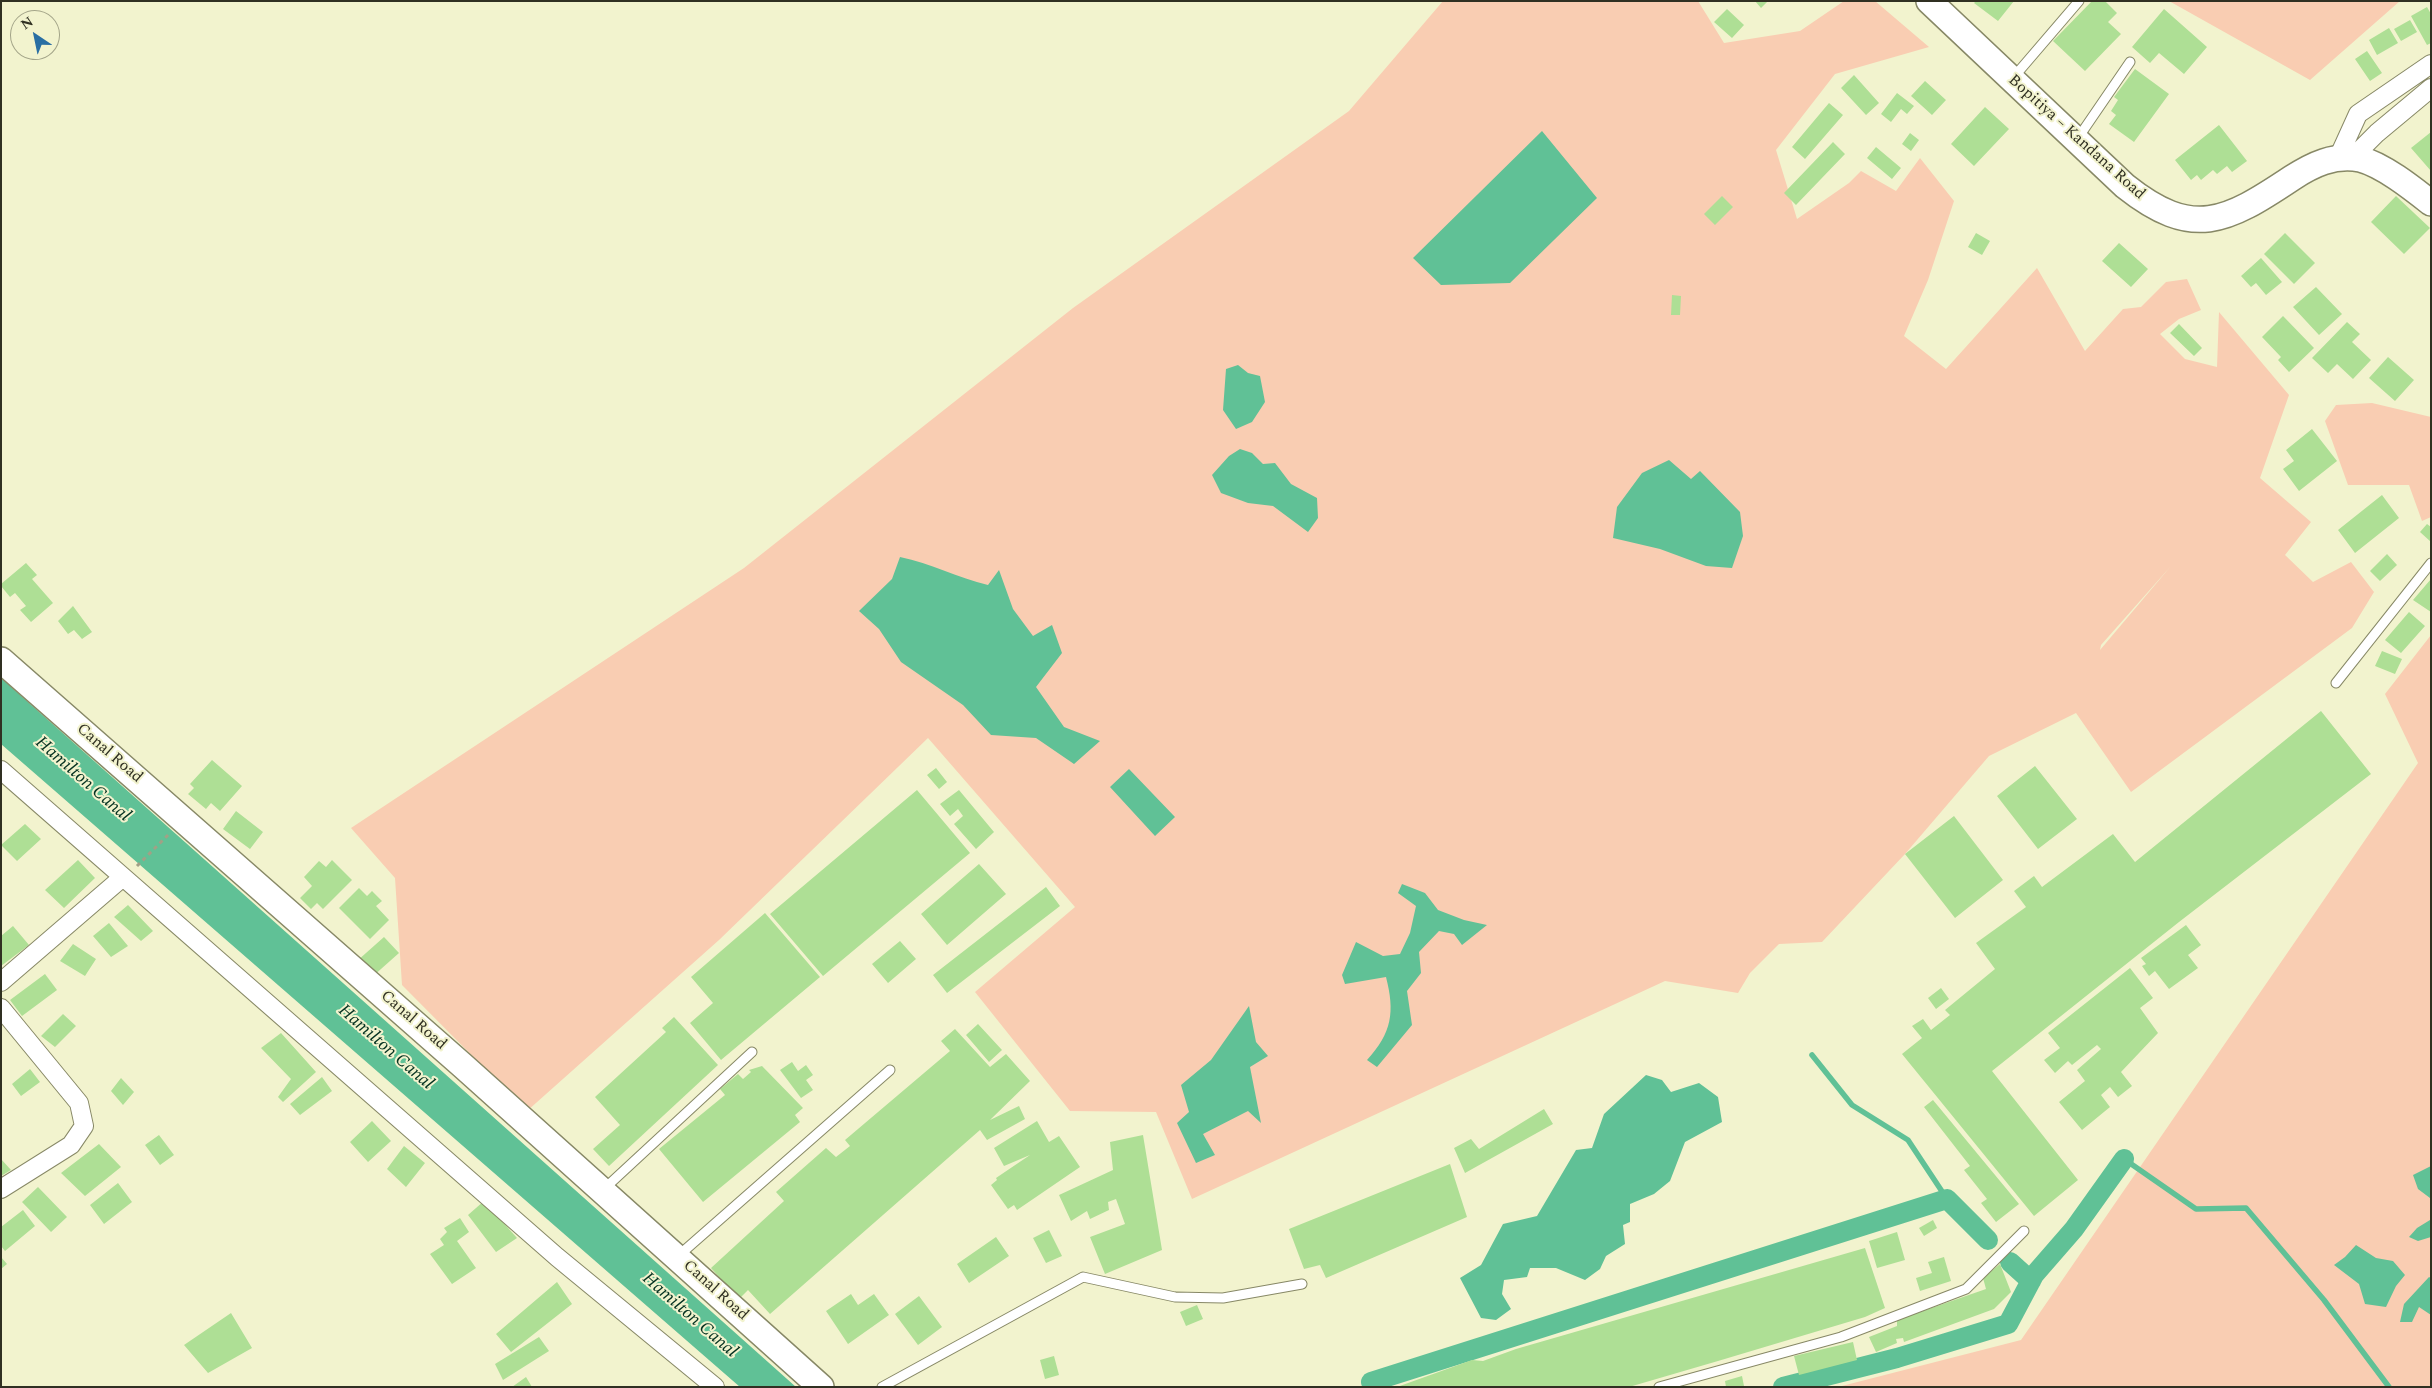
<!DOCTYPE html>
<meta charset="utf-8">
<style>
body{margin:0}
#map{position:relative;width:2432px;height:1388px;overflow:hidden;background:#f2f3ce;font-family:Spectral,serif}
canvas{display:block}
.frame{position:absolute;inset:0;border:2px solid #303022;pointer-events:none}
.north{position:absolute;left:10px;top:10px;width:50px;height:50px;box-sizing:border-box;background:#f2f3ce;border:1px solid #a4a589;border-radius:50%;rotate:326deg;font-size:14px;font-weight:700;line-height:20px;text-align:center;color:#303022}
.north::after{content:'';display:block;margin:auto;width:18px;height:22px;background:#296ea3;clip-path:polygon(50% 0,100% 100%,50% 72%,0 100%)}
</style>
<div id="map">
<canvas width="2432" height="1388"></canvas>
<div class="frame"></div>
<div class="north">N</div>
</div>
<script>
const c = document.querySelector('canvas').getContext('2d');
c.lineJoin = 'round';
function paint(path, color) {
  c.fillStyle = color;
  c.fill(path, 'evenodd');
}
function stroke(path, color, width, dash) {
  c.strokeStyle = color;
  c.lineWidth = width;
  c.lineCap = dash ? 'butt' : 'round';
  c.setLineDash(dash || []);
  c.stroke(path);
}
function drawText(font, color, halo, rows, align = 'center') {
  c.font = font + ' Spectral,serif';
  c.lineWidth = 4;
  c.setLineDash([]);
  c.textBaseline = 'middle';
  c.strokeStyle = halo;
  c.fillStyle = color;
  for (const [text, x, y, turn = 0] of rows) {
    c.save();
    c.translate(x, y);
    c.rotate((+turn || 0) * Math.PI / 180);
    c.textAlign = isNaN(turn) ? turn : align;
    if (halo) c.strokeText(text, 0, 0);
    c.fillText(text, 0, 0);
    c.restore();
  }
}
paint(new Path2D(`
 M1443,1H1698L1724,43L1800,31L1844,1H1875L1929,47L1835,74L1776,150L1797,219L1849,183L1861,171L1896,191L1920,158L1954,201L1928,280L1904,336L1946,369L2037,268L2085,351L2123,309L2141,307L2166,282L2187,279L2201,310L2179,319L2160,334L2185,359L2217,367L2219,312L2289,395L2260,478L2311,522L2285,555L2313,582L2351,562L2374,592L2352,628L2131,792L2076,713L1989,756L1905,854L1822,942L1779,944L1750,973L1738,993L1665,981L1192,1199L1156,1112L1070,1111L975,992L1075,907L928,738L719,940L527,1111L402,985L395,878L351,828L744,568L1073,308L1349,111ZM2171,566L2100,650L2101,645Z
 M2169,1H2400L2310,80Z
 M2372,403L2431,417V517L2422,521L2409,485H2348L2325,421L2336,405Z
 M2431,635V1387H1838L2021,1340L2418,763L2385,694Z`), '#f9cdb2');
paint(new Path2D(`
 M1542,131L1597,198L1510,283L1441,285L1413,258Z
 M1238,365L1248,373L1260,376L1265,402L1252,422L1236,429L1223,410L1226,369Z
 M1240,449L1252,453L1263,464L1275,463L1291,484L1317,498L1318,518L1308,532L1273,506L1248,503L1221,493L1212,475L1229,456Z
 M1669,460L1691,479L1700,471L1740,512L1743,536L1732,568L1706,566L1660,549L1613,538L1617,507L1642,473Z
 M900,557C931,563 958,578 988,585L999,570L1013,609L1033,636L1052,625L1062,653L1036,687L1064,727L1100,741L1074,764L1036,738L991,735L963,705L901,662L879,629L859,611L892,579Z
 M1,678L796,1387H740L1,744Z
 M1129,769L1175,817L1155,836L1110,787Z
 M1402,884L1425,893L1438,910L1464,920L1487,925L1462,945L1454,934L1439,931L1419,952L1421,973L1407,991L1412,1025L1377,1067L1367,1060C1392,1033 1395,1012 1386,977L1345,984L1342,975L1356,942L1383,956L1400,954L1410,933L1416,906L1398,893Z
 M1249,1006L1256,1042L1268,1056L1250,1067L1261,1123L1248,1111L1203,1134L1215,1155L1196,1163L1177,1123L1189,1112L1181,1085L1211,1060Z
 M1646,1075L1662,1080L1671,1092L1699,1083L1718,1097L1722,1122L1685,1142L1670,1181L1654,1194L1630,1204V1222L1623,1225L1625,1244L1606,1256L1600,1269L1585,1280L1556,1268H1530L1527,1277L1504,1280L1502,1294L1511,1309L1496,1320L1481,1318L1460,1278L1481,1265L1503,1224L1537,1216L1576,1150L1592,1148L1604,1114Z
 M2431,1166V1237L2418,1241L2409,1237L2417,1228L2430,1220V1198L2418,1189L2413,1175Z
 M2356,1245L2376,1258L2393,1261L2405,1275L2396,1286L2386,1307L2365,1304L2359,1284L2334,1265L2345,1257Z
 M2429,1277L2431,1278V1315L2419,1307L2412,1322H2400L2404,1304Z`), '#60c196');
stroke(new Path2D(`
 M1812,1055L1852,1105L1908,1140L1947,1199
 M2124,1159L2196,1209L2246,1208L2324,1300L2389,1387`), '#60c196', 5.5);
stroke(new Path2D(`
 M2010,1262L2031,1281
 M1371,1382L1947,1199L1988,1240
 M1783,1387L1897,1358L2008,1324L2034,1275L2074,1229L2124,1159`), '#60c196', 20);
paint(new Path2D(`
 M1755,1H1768L1761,8Z
 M1976,1H2014L1998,21L1974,3Z
 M2092,1H2105L2117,13L2108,22L2121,34L2085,71L2053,41Z
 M2427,7L2431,14V43L2427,45L2411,16Z
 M1727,9L1744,25L1732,38L1714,22Z
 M2164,9L2207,47L2184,74L2159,53L2150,63L2132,47Z
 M2410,20L2417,32L2401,41L2394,29Z
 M2389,28L2398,43L2377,55L2369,40Z
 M2367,51L2382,73L2370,81L2355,59Z
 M2135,69L2169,94L2134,142L2109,124L2116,115L2111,111L2118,100L2114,97Z
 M1854,75L1879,103L1866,115L1841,88Z
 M1925,81L1946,100L1932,115L1911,96Z
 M1897,93L1914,106L1907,114L1901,109L1891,122L1881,114Z
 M1829,103L1843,115L1805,159L1792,147Z
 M1985,107L2009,129L1974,166L1951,144Z
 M2219,125L2247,161L2232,172L2227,166L2217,174L2213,170L2201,180L2197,175L2191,180L2175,160Z
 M2431,132V171L2411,148Z
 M1910,133L1919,140L1911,151L1902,144Z
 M1833,142L1845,154L1796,205L1784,193Z
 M1876,147L1901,168L1892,179L1867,158Z
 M1722,196L1733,207L1715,225L1704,214Z
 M2396,196L2430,228L2404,254L2371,222Z
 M1976,233L1990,241L1982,255L1968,247Z
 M2285,233L2315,263L2294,284L2264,254Z
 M2119,243L2148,269L2131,287L2102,261Z
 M2261,258L2282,282L2266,295L2256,283L2251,287L2241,276Z
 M2316,287L2342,314L2319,335L2293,307Z
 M1672,295L1681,296L1680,315H1671Z
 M2283,316L2314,348L2289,372L2278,360L2281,357L2262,337Z
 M2347,322L2360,334L2352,342L2371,360L2353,379L2337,364L2328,373L2312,358Z
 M2179,324L2202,348L2194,356L2170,333Z
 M2388,357L2414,380L2395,401L2369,378Z
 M2312,429L2337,461L2299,491L2283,469L2294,461L2286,450Z
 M2382,495L2399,518L2355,553L2338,530Z
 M2427,524L2431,527V542L2420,532Z
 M2387,554L2397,565L2380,581L2370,571Z
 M26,563L37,575L32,579L53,603L31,622L20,610L26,606L15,593L10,597L1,586V584Z
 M2431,579V612L2413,600Z
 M73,606L92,632L82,639L74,630L68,634L58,621Z
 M2409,612L2425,626L2401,653L2385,640Z
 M2382,651L2402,659L2395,674L2375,666Z
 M2321,711L2371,774L2179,922L1992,1071L2078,1180L2034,1216L1902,1054L1922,1038L1912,1026L1923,1019L1931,1030L1950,1015L1945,1010L1995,969L1976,943L2026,907L2014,891L2034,876L2042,887L2113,834L2135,862Z
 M212,760L242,786L220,811L211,803L206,809L188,794L194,788L190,784Z
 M2035,766L2077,819L2038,849L1997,796Z
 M936,768L947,782L939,789L927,775Z
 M917,790L970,853L823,976L770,914Z
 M959,790L994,832L976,849L954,824L963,816L958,809L950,816L940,804Z
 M236,811L263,832L250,849L223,829Z
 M1954,816L2003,880L1955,918L1905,854Z
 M25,824L41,839L17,861L1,845Z
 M78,860L95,878L64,908L45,890Z
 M332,860L352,880L323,909L317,903L311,909L300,898L312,886L304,877L319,861L326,867Z
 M979,864L1006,894L947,945L921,914Z
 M1046,887L1060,906L947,993L933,975Z
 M359,888L367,896L372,891L382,901L376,906L389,920L370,939L339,908Z
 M128,905L153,931L141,941L114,917Z
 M765,913L820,977L721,1060L690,1023L713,1003L691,977Z
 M109,923L128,946L111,957L93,936Z
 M2186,925L2201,945L2188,955L2198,968L2169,989L2155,971L2149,976L2142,966L2146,964L2141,958Z
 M13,926L29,945L1,966V936Z
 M384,937L399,953L372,977L357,961Z
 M900,941L916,959L888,983L872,964Z
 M73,944L96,959L85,976L60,961Z
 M2130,968L2153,998L2140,1008L2158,1033L2121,1072L2132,1086L2118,1097L2110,1087L2101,1095L2110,1107L2082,1130L2059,1102L2085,1081L2077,1070L2101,1049L2097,1045L2072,1065L2068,1061L2055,1073L2044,1060L2060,1048L2048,1033Z
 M45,974L57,990L22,1016L10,1000Z
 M1941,988L1949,999L1936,1009L1928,998Z
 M63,1014L76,1026L55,1047L41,1036Z
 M674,1017L718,1065L609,1166L593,1149L620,1125L595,1097L666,1032L662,1028Z
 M978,1024L1002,1050L989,1062L966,1035Z
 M955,1029L990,1067L1006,1054L1030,1081L990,1120L1019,1106L1025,1119L987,1140L980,1130L770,1314L748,1290L739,1299L711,1268L784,1201L776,1192L826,1148L836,1157L850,1146L845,1140L950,1051L941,1041Z
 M281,1033L316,1072L283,1102L278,1097L291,1079L261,1048Z
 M792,1062L798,1071L806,1065L813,1075L806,1080L813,1090L801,1098L780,1070Z
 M762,1066L803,1108L795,1115L800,1122L703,1202L659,1149L725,1095L720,1089L738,1074L743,1079L751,1072L749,1070Z
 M30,1069L40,1082L21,1096L12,1084Z
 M322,1077L332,1091L300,1115L290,1104Z
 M121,1078L134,1092L123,1105L111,1091Z
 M1933,1100L2019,1204L1996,1222L1981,1203L1987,1199L1964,1170L1970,1166L1924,1107Z
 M1544,1109L1553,1124L1465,1173L1454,1148L1471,1139L1479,1149Z
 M372,1121L391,1141L368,1162L350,1142Z
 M1037,1121L1049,1142L1059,1136L1080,1167L1017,1210L1014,1205L1008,1209L991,1185L997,1180L996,1178L1030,1155L1004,1166L994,1148Z
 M159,1135L174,1155L160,1165L145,1145Z
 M1143,1135L1162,1250L1105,1274L1090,1237L1125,1224L1116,1199L1108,1202L1109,1210L1090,1219L1087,1211L1071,1221L1059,1195L1113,1170L1110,1142Z
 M99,1144L121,1167L85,1196L61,1173Z
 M404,1146L425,1163L406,1187L387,1169Z
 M1,1159L11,1170L1,1176Z
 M1450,1164L1467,1217L1326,1278L1320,1265L1304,1269L1289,1229Z
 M118,1183L132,1202L104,1224L90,1205Z
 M38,1187L67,1217L51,1232L22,1202Z
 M484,1201L517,1238L496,1252L468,1215Z
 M23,1210L35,1226L5,1251L1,1246V1227Z
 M460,1218L469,1232L457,1241L476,1268L452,1284L430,1254L444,1245L440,1239L447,1232L444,1228Z
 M1933,1220L1937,1228L1924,1236L1919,1228Z
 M1049,1230L1062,1256L1046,1263L1033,1238Z
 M1897,1232L1905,1260L1877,1268L1869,1241Z
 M996,1237L1009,1256L969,1283L957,1264Z
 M1865,1248L1885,1308L1865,1317L1718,1361L1629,1387H1397L1472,1360L1483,1361L1516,1349Z
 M1,1257L7,1264L1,1269Z
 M1944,1257L1951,1281L1920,1291L1916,1278L1932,1273L1928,1262Z
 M2000,1264L2011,1292L1994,1309L1904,1342L1903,1338L1896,1339L1897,1343L1876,1352L1869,1337L1897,1326V1320L1986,1289L1983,1278Z
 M557,1282L572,1304L511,1352L496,1334Z
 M851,1294L858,1305L874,1294L889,1315L848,1344L826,1311Z
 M919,1296L942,1327L918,1345L895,1314Z
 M1197,1305L1203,1319L1186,1326L1180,1312Z
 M231,1313L252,1348L208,1373L184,1345Z
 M539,1337L549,1351L503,1380L495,1364Z
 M1853,1342L1857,1360L1799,1375L1794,1356Z
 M1054,1356L1059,1375L1045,1379L1040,1360Z
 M1742,1376L1744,1386L1726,1387L1725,1381Z
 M526,1377L532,1387H512Z`), '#aedf95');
const service = new Path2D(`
 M2013,78L2079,1
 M2078,138L2130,62
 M2336,683L2431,563
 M604,1189L752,1052
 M677,1257L890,1070
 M882,1387L1083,1277L1175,1297L1223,1298L1302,1284
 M1659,1387L1841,1337L1966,1289L2024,1231`);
const minor = new Path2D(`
 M2338,158L2358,114L2431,64
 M2351,159L2377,133L2431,88
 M1,770L557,1257L715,1387
 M1,982L123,877
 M1,1008L79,1103L84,1126L71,1145L1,1189`);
const secondary = new Path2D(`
 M1929,1L2125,186C2193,240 2226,222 2292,178C2312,165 2334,154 2360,159C2383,165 2412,188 2431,203
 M1,660L462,1065L821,1387`);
stroke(service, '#878866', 11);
stroke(minor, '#878866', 20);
stroke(secondary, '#878866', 28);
stroke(new Path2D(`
 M137,866L168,835`), '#a1a186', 3, [4, 4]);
stroke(service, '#fff', 9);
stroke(minor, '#fff', 18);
stroke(secondary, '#fff', 25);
drawText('16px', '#303022', '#f2f3ce', [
 ["Bopitiya – Kandana Road",2076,138,42],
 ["Canal Road",109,754,41],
 ["Canal Road",413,1021,41],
 ["Canal Road",715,1291,42]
]);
drawText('italic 18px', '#053221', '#f2f3ce', [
 ["Hamilton Canal",82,780,41],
 ["Hamilton Canal",385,1048,41],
 ["Hamilton Canal",689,1316,41]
]);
</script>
